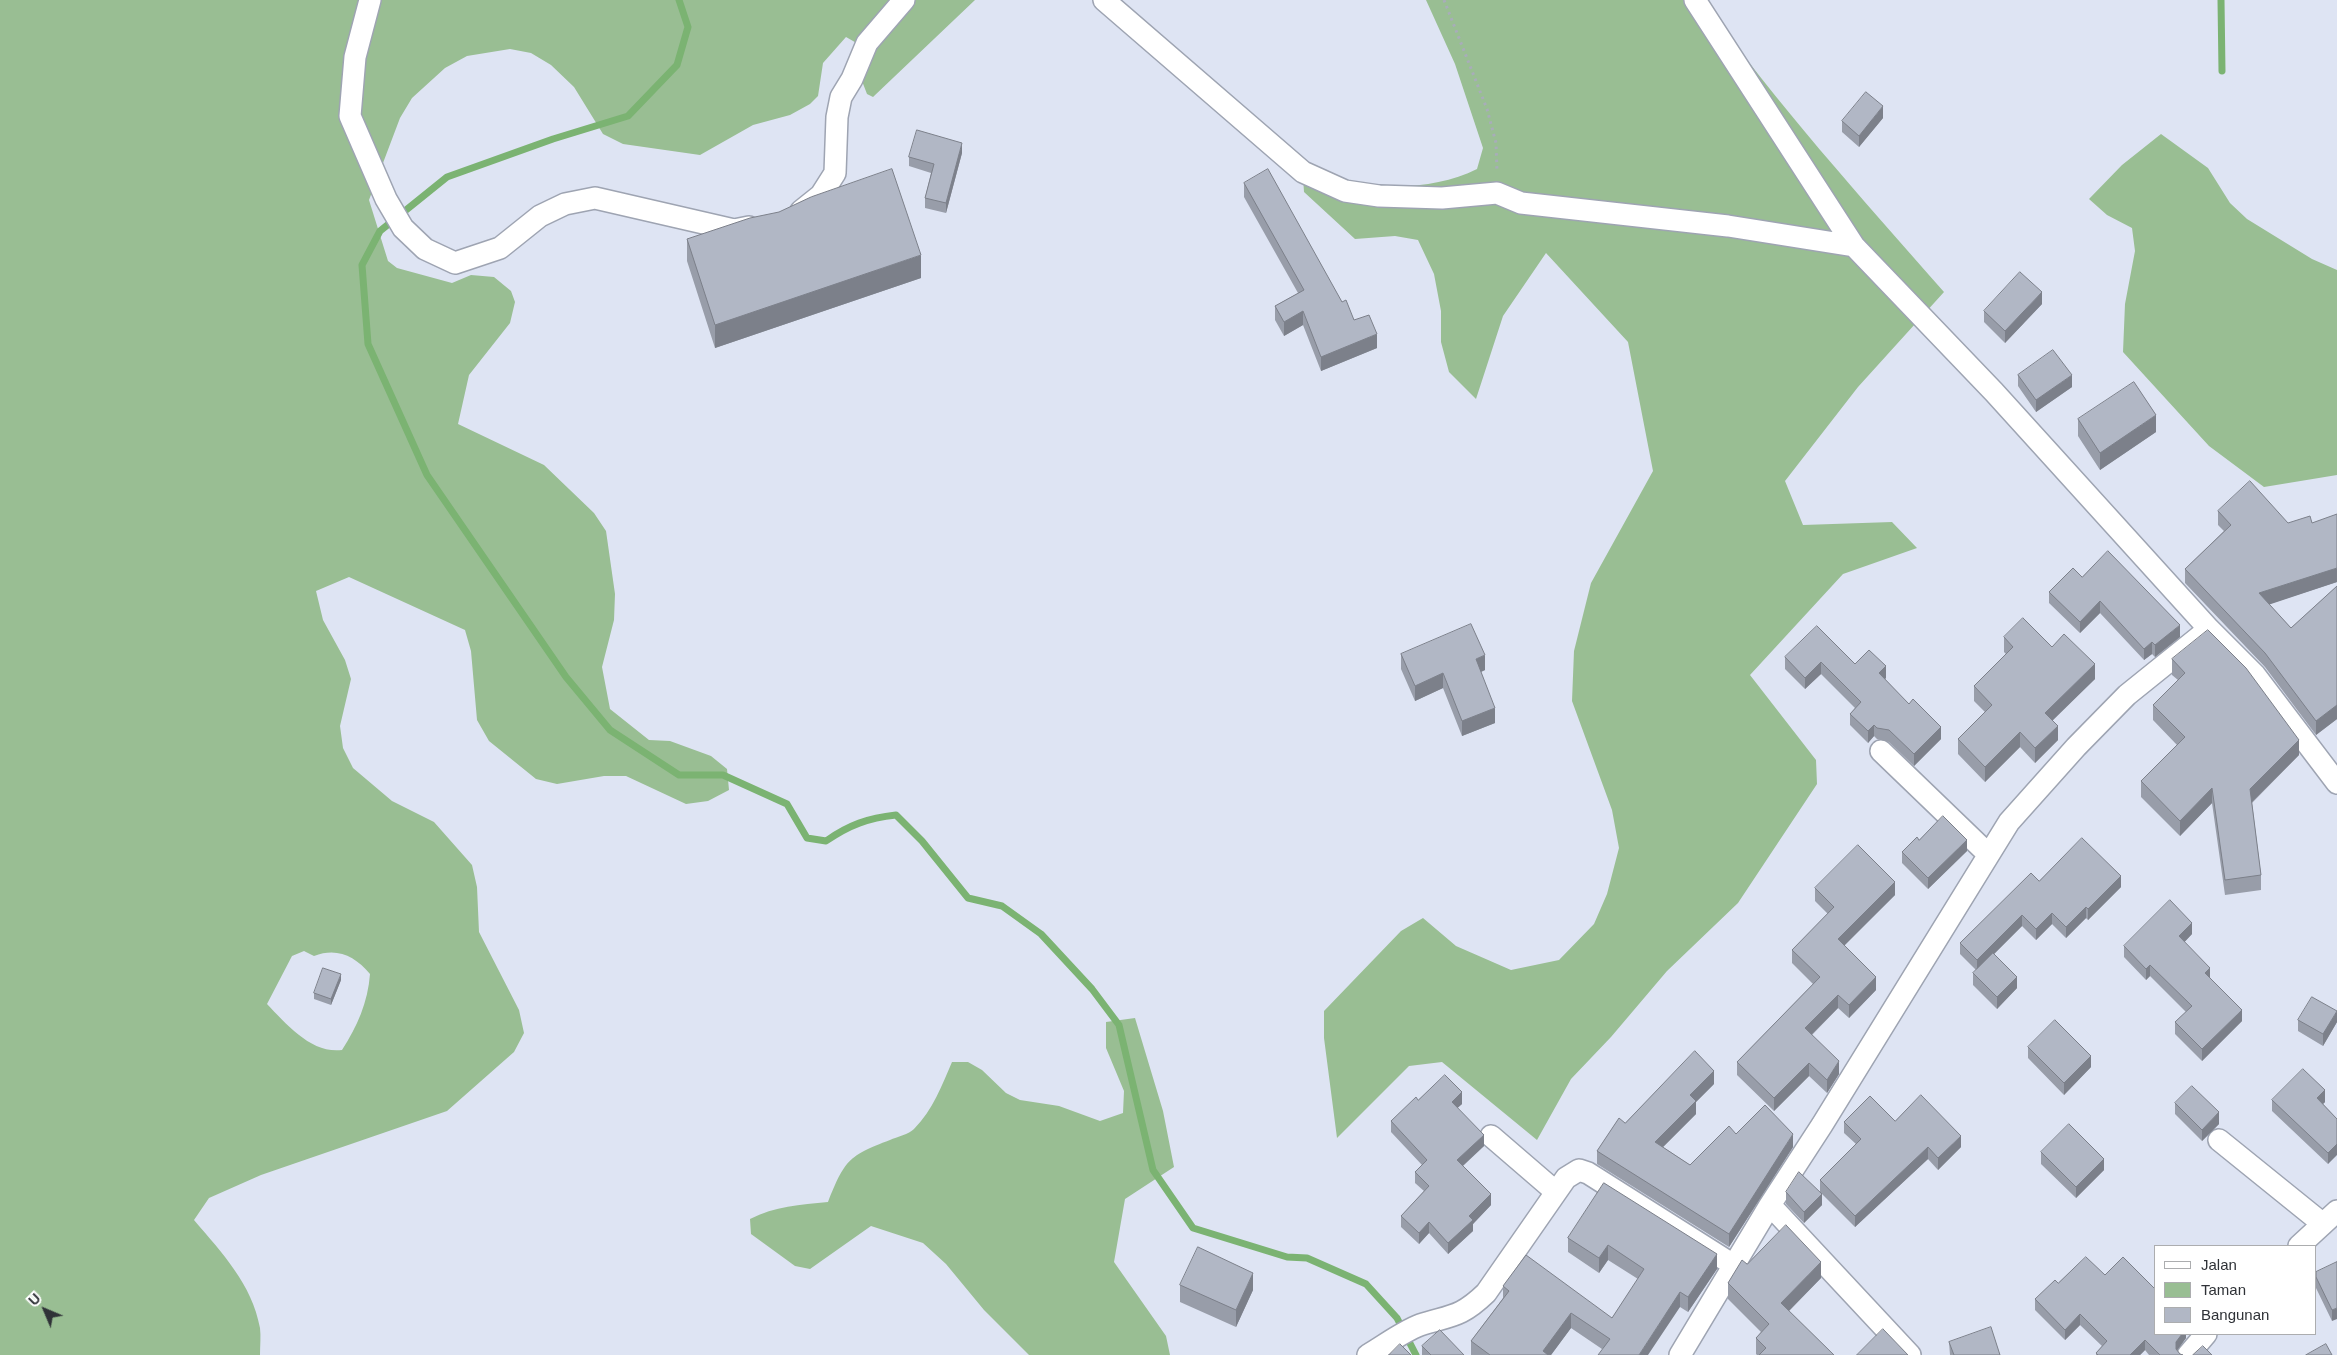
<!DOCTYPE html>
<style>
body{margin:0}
#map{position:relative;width:2337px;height:1355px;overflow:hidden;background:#dee4f3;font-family:Helvetica,sans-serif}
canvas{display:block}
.legend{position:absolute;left:2154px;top:1245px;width:162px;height:90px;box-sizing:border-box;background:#fff;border:1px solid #acadaf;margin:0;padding:6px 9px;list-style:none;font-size:15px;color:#2f3237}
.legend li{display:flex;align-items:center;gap:10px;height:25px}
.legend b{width:25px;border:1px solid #acadaf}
.north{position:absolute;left:20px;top:1285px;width:50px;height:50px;-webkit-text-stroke:4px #fff;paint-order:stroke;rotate:315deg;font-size:14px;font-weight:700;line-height:20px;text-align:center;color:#2f3237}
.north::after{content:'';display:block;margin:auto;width:18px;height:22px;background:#2f3237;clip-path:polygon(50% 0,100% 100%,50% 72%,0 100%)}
</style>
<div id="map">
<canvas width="2337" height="1355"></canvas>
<ul class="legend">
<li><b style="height:6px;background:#fff"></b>Jalan</li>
<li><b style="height:14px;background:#99be93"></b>Taman</li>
<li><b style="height:14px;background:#b1b7c5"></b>Bangunan</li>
</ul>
<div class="north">U</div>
</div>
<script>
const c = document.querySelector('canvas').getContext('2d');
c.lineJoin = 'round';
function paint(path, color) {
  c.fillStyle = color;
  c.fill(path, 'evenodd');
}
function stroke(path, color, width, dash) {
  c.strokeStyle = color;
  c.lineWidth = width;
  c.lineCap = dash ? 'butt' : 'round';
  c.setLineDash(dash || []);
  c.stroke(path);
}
paint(new Path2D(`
 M0,0H975L873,97L867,94L862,81L860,45L846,37L823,63L818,96L810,104L790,115L753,125L700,155L623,144L603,134L574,87L551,65L531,53L510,49L467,56L445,68L412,98L400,118L369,200L388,261L397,268L452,283L471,275L494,277L511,291L515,302L510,323L469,375L458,424L544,465L594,513L606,531L615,594L614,620L602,667L610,709L649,740L670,741L711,756L727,769L729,790L708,801L686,804L626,776H604L557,784L536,779L489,741L477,720L471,651L465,630L349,577L316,591L323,620L345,660L351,679L340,726L343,748L353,768L392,801L434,822L472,865L477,887L479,932L519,1010L524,1033L514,1052L447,1111L261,1175L209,1198L194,1220C222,1253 252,1284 260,1328C261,1336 260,1346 260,1355H0ZM304,951L314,956C337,947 355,956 370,974C368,1002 357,1027 342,1050C312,1054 287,1025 267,1004L292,956Z
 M1426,0H1703C1776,104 1861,197 1944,292L1858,387L1785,481L1803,525L1892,522L1917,548L1843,574L1750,675L1816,760L1817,784L1738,903L1667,971L1611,1037L1571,1079L1537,1140L1442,1062L1409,1066L1337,1138L1324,1038V1011L1401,931L1423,918L1456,946L1511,970L1559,960L1594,924L1607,894L1619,848L1612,810L1572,701L1574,651L1591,583L1653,471L1628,342L1546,253L1503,316L1476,399L1449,372L1441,342V311L1434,274L1418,240L1395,236L1355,239L1304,192L1302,161C1317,168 1333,179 1348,181C1390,190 1439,188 1477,169L1483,148L1455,64Z
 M2161,134L2208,168L2230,203L2247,219L2312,259L2337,270V475L2264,487L2209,446L2123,352L2125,304L2135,251L2132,228L2107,215L2089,199L2122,165Z
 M1135,1018L1163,1111L1174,1167L1125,1199L1114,1262L1166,1336L1170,1355H1029L984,1310L946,1264L923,1243L871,1226L810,1269L795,1266L751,1234L750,1219C775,1206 800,1205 828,1202C845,1160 848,1156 890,1140C897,1137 909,1134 914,1129C933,1110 942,1085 952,1062H968L982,1070L1006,1093L1020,1100L1059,1106L1100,1121L1123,1113L1124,1091L1106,1048V1022Z`), '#99be93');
stroke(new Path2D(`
 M679,0L688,27L677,65L628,116L553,139L447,177L380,231L362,265L368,344L427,475L566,677L610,730L679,775H723L787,804L807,838L826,841C849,825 868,818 896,815L922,841L968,898L1002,906L1041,934L1092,989L1119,1025L1153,1170L1193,1228L1287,1257L1307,1258L1366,1284L1397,1318L1416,1355
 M2221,0L2222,71`), '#7bb372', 7);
const street = new Path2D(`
 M370,0L355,57L350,116L386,199L403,228L425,249L455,263L500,248L540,216L565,204L595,198L734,230L749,227
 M1104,0L1303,172L1345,191L1379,196L1442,198L1497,193L1521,203L1728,226L1854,246
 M1695,0L1854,246L1994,392L2209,629L2255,675L2337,783
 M801,211L821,195L835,173L837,117L841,97L852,79L867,43L904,0
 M1881,751L1988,854
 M1491,1136L1556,1192
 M2219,1140L2323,1224
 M1770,1205L1910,1355
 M2299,1246L2337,1211
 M1368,1355C1385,1345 1402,1332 1420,1325C1451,1315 1460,1318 1486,1293L1566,1178L1579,1170L1588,1173L1735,1266
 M1680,1355L1770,1205L1822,1125L2009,822L2076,747L2127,695L2209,629
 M2188,1355L2206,1334`);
stroke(street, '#9ea4b2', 24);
stroke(new Path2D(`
 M1444,0L1487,109L1496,143L1497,172`), '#a8adb9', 3, [2.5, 4]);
stroke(street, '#fff', 21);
paint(new Path2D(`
 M1883,118L1859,147L1842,132V121Z
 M962,153L946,213L925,208V198L931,173L909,166V157Z
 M1244,183L1342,302L1354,320L1377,348L1321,371L1303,325L1284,336L1275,320V306L1298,293L1244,197Z
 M687,239L921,278L715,348L687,261Z
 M2042,304L2005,343L1984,322V311Z
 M2018,375L2072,387L2036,412L2018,386Z
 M2078,419L2156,432L2100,470L2078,436Z
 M2218,511L2288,523H2312L2337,582L2269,604L2291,628L2337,586V719L2316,735L2265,667L2185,583V569L2224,531L2218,525Z
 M2082,577L2180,637L2155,657L2152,654L2144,660L2100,613L2080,633L2049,603V592Z
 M2004,637L2052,647L2095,679L2052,720L2058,740L2035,763L2020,747L1985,782L1958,754V739L1985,712L1974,701V686L2006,654L2004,652Z
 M1401,654L1485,670L1481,672L1495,723L1462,736L1443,688L1415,701L1401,669Z
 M1785,657L1855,664L1886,678L1885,679L1941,739L1914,766L1889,742L1877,739L1874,736L1868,743L1850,725V714L1855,708L1821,674L1805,689L1785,669Z
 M2172,659L2299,755L2252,803L2261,875V890L2225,895L2212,803L2180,836L2141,797V781L2177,745L2153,720V705L2178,680L2172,675Z
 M1919,840L1967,851L1928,889L1902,863V852Z
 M2039,881L2121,887L2088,920L2086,918L2066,938L2052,924L2036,940L2022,926L1994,954L2017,988L1997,1009L1973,985V973L1976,970L1960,954V943Z
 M1815,888L1895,895L1844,945L1876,990L1849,1018L1838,1008L1812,1035L1839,1074L1827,1093L1809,1076L1774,1111L1737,1075V1062L1813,984L1792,963V950L1828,914L1815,901Z
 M2192,934L2184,942L2242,1021L2202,1061L2175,1034V1022L2186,1012L2150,976L2146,980L2124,957V946Z
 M341,980L331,1005L314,999V993Z
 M2298,1020L2337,1022L2323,1046L2298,1031Z
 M2028,1047L2091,1067L2064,1095L2028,1058Z
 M1714,1084L1696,1102V1114L1663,1147L1690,1165L1736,1134L1793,1147L1729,1247L1597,1164V1151L1625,1123Z
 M1418,1100L1462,1104L1457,1108L1484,1146L1463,1166L1491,1205L1473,1224V1231L1448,1254L1429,1233L1419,1244L1401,1227V1216L1424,1191L1415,1183V1172L1422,1165L1391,1132V1121Z
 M2272,1100L2325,1102L2323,1104L2337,1119L2328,1164L2272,1111Z
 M2175,1103L2219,1124L2202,1141L2175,1114Z
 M1895,1121L1961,1147L1938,1170L1928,1159L1855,1227L1820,1192V1180L1856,1144L1844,1133V1122Z
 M2041,1152L2104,1170L2076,1198L2041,1164Z
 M1604,1183L1717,1269L1688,1312L1680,1307L1602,1349L1571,1328L1551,1355H1471V1341L1503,1298V1286L1612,1318L1638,1279L1608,1260L1599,1273L1568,1252V1238Z
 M1786,1192L1822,1205L1804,1223L1786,1204Z
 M2337,1262L2332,1321L2316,1288V1277Z
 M1747,1264L1821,1278L1789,1311L1834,1355H1757L1756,1354V1338L1761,1332L1728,1299V1283Z
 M2058,1283L2156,1334H2187L2186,1335V1338L2177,1350L2180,1354L2183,1355H2149L2145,1350L2140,1355H2096V1353L2102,1346L2080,1325L2065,1340L2035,1310V1299Z
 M1180,1285L1253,1290L1236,1327L1180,1302Z
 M1949,1342L2000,1355H1950Z
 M1422,1346L1464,1355H1422Z`), '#989da9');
paint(new Path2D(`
 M1883,106V118L1859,147V136Z
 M962,143V153L946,213V203Z
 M921,255V278L715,348V325Z
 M2042,292V304L2005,343V331Z
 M1303,311V325L1284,336V322Z
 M1377,334V348L1321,371V357Z
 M2072,375V387L2036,412V400Z
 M2156,415V432L2100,470V453Z
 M2337,568V582L2259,608V593Z
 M2100,601V613L2080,633V622Z
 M2180,625V637L2155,657V645Z
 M2152,642V654L2144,660V649Z
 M1485,655V670L1476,674V659Z
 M1821,662V674L1805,689V678Z
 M2095,664V679L2045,728V713Z
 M1886,666V678L1879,685V673Z
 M1443,673V688L1415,701V686Z
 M2337,705V719L2316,735V721Z
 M1495,708V723L1462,736V721Z
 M1874,725V736L1868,743V731Z
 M2058,726V740L2035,763V748Z
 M1941,727V739L1914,766V754Z
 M2020,732V747L1985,782V767Z
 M2299,740V755L2250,804V789Z
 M2212,788V803L2180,836V821Z
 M1967,840V851L1928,889V878Z
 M2121,876V887L2088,920V909Z
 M1895,882V895L1838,952V939Z
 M2086,907V918L2066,938V927Z
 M2052,913V924L2036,940V929Z
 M2022,915V926L1977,971V960Z
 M2192,923V934L2179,948V936Z
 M2150,965V976L2146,980V969Z
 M2210,968V979L2205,973Z
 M341,974V980L331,1005V999Z
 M1876,977V990L1849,1018V1005Z
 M2017,977V988L1997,1009V997Z
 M1838,995V1008L1805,1041V1028Z
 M2242,1010V1021L2202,1061V1049Z
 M2337,1011V1022L2323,1046V1034Z
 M2091,1056V1067L2064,1095V1083Z
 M1839,1061V1074L1827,1093V1080Z
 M1809,1063V1076L1774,1111V1098Z
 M1714,1071V1084L1696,1102V1114L1655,1155V1142L1690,1095Z
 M2325,1090V1102L2317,1110V1098Z
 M1462,1092V1104L1452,1113V1102Z
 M2219,1112V1124L2202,1141V1130Z
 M1793,1134V1147L1729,1247V1234Z
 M1484,1135V1146L1457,1171V1160Z
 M1961,1136V1147L1938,1170V1158Z
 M2337,1144V1155L2328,1164V1153Z
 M1928,1147V1159L1855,1227V1216Z
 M2104,1159V1170L2076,1198V1187Z
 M1491,1194V1205L1473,1224V1231L1448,1254V1243L1469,1216Z
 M1822,1194V1205L1804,1223V1212Z
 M1429,1222V1233L1419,1244V1233Z
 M1608,1245V1260L1599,1273V1258Z
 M1717,1254V1269L1688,1312V1297Z
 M1821,1262V1278L1781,1319V1303Z
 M1253,1273V1290L1236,1327V1310Z
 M1680,1292V1307L1648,1355H1639Z
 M2337,1308V1319L2332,1321V1310Z
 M1571,1313V1328L1551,1355H1543V1351Z
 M2080,1314V1325L2065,1340V1330Z
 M2182,1334H2187L2186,1335V1338L2176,1352V1342Z
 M2145,1340V1350L2140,1355H2130Z`), '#7c808a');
const building = new Path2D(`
 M1866,92L1883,106L1859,136L1842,121Z
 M917,130L962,143L946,203L925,198L934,164L909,157Z
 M892,169L921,255L715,325L687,239L750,218L779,212L811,197Z
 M1268,169L1342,302L1346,300L1354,320L1369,315L1377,334L1321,357L1303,311L1284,322L1275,306L1304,290L1244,183Z
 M2020,272L2042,292L2005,331L1984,311Z
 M2053,350L2072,375L2036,400L2018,375Z
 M2134,382L2156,415L2100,453L2078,419Z
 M2250,481L2288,523L2310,516L2312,523L2337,514V568L2259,593L2291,628L2337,586V705L2316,721L2265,653L2185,569L2231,525L2218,511Z
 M2108,551L2180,625L2155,645L2152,642L2144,649L2100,601L2080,622L2049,592L2073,568L2082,577Z
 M2023,618L2052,647L2064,634L2095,664L2045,713L2058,726L2035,748L2020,732L1985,767L1958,739L1992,705L1974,686L2013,647L2004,637Z
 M1471,624L1485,655L1476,659L1495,708L1462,721L1443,673L1415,686L1401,654Z
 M1817,626L1855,664L1869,650L1886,666L1879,673L1909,704L1913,699L1941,727L1914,754L1889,730L1877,728L1874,725L1868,731L1850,714L1861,702L1821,662L1805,678L1785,657Z
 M2208,630L2246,668L2299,740L2250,789L2261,875L2225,880L2212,788L2180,821L2141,781L2185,737L2153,705L2185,673L2172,659Z
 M1943,816L1967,840L1928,878L1902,852L1917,837L1919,840Z
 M2082,838L2121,876L2088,909L2086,907L2066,927L2052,913L2036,929L2022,915L1977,960L1960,943L2031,873L2039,881Z
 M1858,845L1895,882L1838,939L1876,977L1849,1005L1838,995L1805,1028L1839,1061L1827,1080L1809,1063L1774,1098L1737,1062L1820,977L1792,950L1834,907L1815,888Z
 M2170,900L2192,923L2179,936L2210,968L2205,973L2242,1010L2202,1049L2175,1022L2192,1006L2150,965L2146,969L2124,946Z
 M1993,953L2017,977L1997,997L1973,973Z
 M323,968L341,974L331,999L314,993Z
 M2312,997L2337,1011L2323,1034L2298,1020Z
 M2055,1020L2091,1056L2064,1083L2028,1047Z
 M1695,1051L1714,1071L1690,1095L1696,1101L1655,1142L1690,1165L1729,1126L1736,1134L1765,1105L1793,1134L1729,1234L1597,1151L1619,1118L1625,1123Z
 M2303,1069L2325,1090L2317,1098L2337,1119V1144L2328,1153L2272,1100Z
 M1445,1075L1462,1092L1452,1102L1484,1135L1457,1160L1491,1194L1469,1216L1473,1220L1448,1243L1429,1222L1419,1233L1401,1216L1429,1186L1415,1172L1427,1160L1391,1121L1416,1097L1418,1100Z
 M2192,1086L2219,1112L2202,1130L2175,1103Z
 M1921,1095L1961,1136L1938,1158L1928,1147L1855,1216L1820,1180L1861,1139L1844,1122L1870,1096L1895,1121Z
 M2069,1124L2104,1159L2076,1187L2041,1152Z
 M1799,1172L1822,1194L1804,1212L1786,1192Z
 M1604,1183L1717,1254L1688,1297L1680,1292L1639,1355H1598L1610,1339L1571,1313L1543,1351L1548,1355H1490L1471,1341L1509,1291L1503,1286L1526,1255L1612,1318L1644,1269L1608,1245L1599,1258L1568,1238Z
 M1786,1225L1821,1262L1781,1303L1834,1355H1759L1766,1348L1756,1338L1769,1324L1728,1283L1742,1260L1747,1264Z
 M1198,1247L1253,1273L1236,1310L1180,1285Z
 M2086,1257L2105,1275L2123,1257L2156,1290V1334H2182L2176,1342V1349L2180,1354L2183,1355H2160L2145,1340L2130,1355H2098L2096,1353L2107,1341L2080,1314L2065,1330L2035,1299L2055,1280L2058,1283Z
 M2337,1262V1308L2332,1310L2316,1277V1272Z
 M1991,1327L2000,1355H1954L1949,1342Z
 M1883,1329L1908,1355H1857Z
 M1440,1330L1464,1355H1431L1422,1346Z
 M1400,1344L1411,1355H1389Z
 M2326,1344L2332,1355H2306Z
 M2203,1346L2212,1355H2193Z`);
paint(building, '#b1b7c5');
stroke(building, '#7c808a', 1);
</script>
